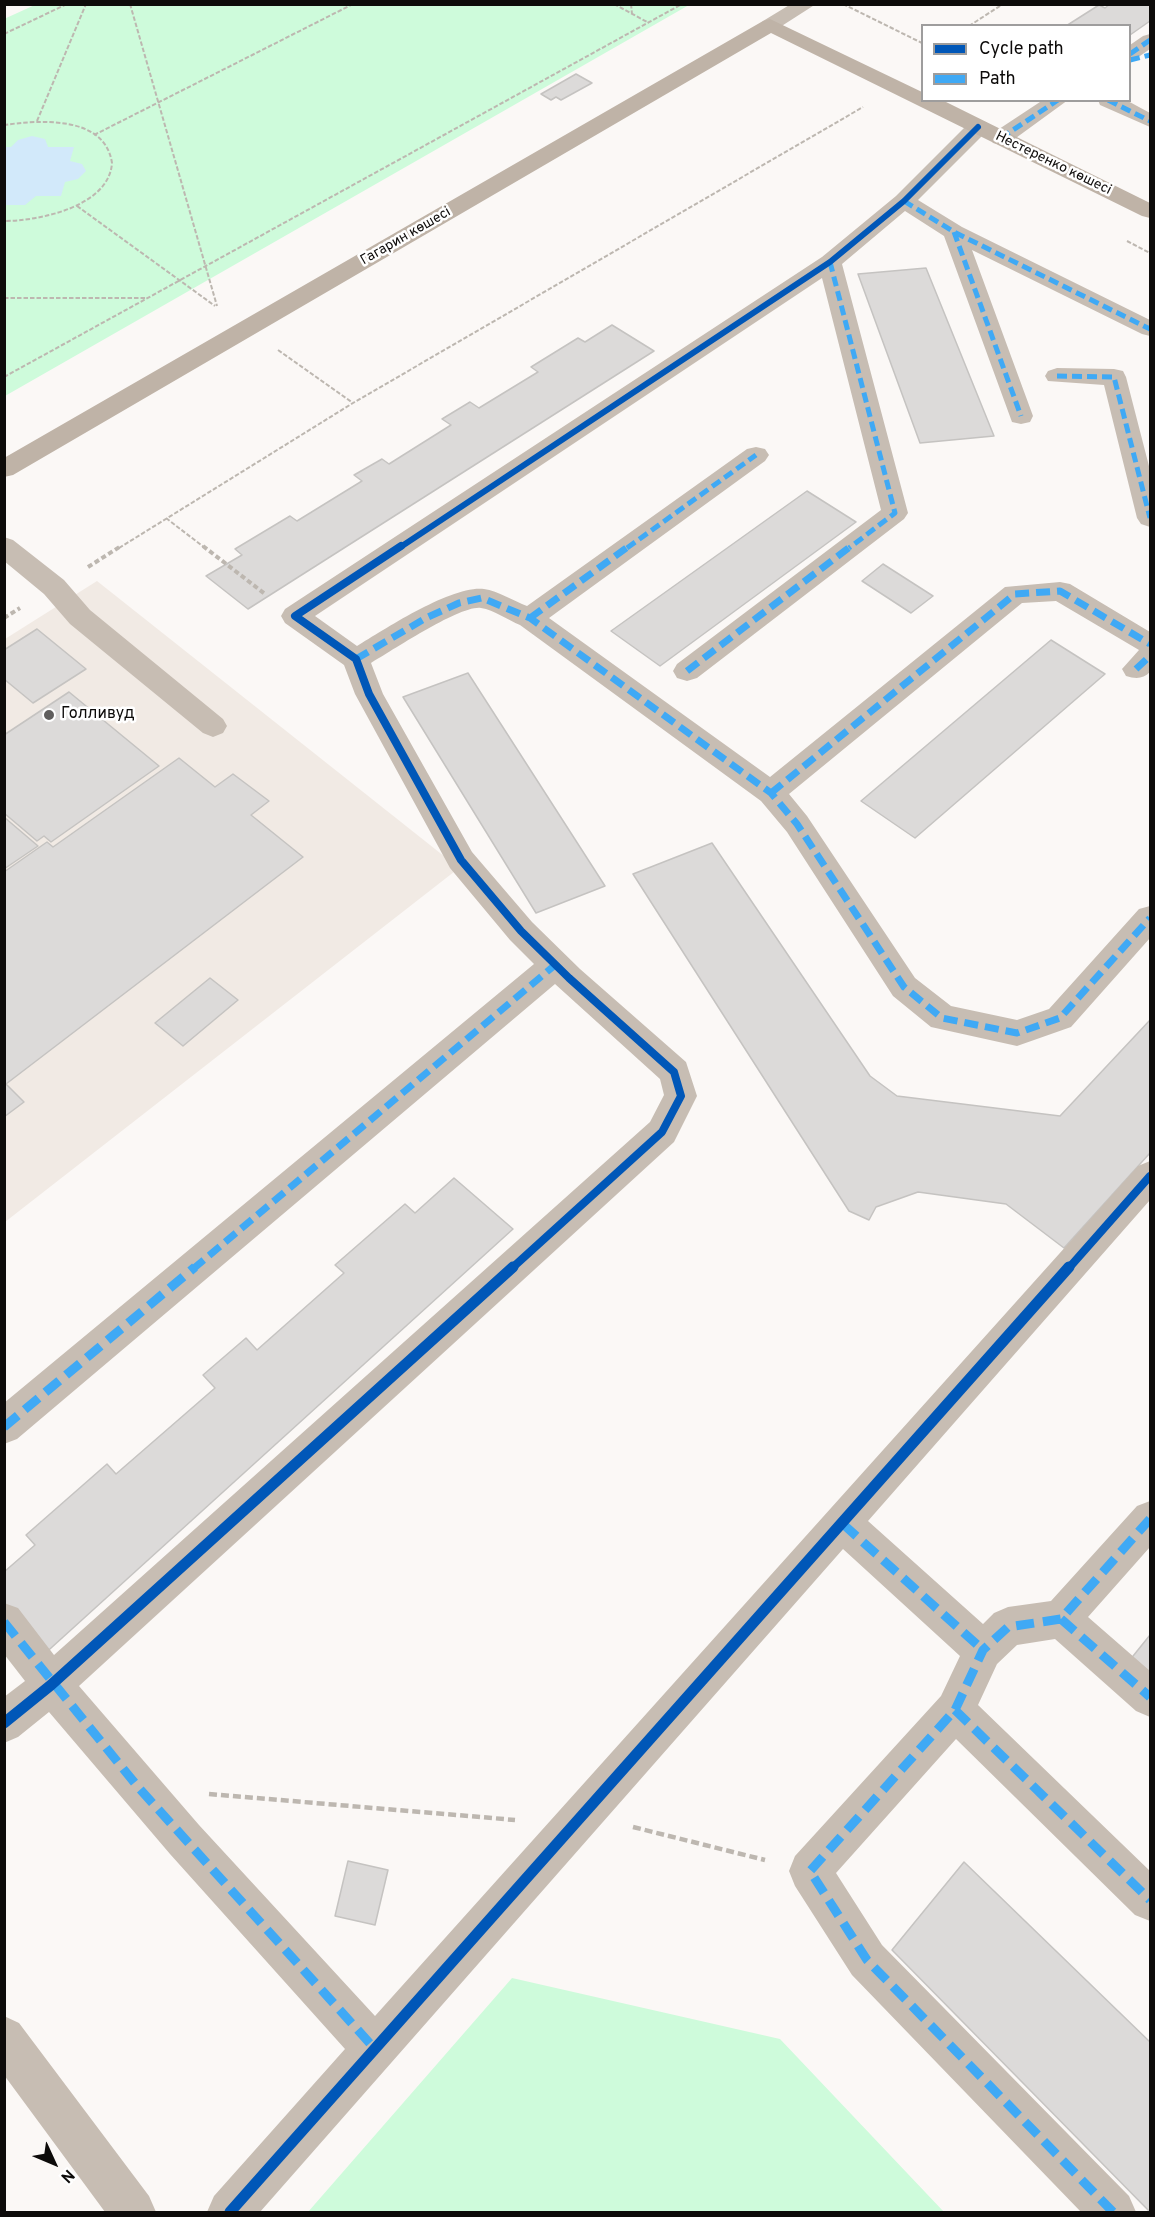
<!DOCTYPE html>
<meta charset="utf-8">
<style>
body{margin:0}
#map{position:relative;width:1155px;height:2217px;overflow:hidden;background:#fbf8f6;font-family:Overpass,sans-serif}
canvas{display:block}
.frame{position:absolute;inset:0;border:6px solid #0d0b0a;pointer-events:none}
.legend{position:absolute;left:921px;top:24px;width:210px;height:78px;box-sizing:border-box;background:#fff;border:2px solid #9e9d9d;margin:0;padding:8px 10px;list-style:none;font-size:18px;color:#0d0b0a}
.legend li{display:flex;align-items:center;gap:12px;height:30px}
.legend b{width:30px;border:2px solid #9e9d9d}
.north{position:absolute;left:24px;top:2133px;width:60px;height:60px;-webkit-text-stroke:4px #fff;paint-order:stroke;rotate:134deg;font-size:16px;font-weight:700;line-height:24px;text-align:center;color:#0d0b0a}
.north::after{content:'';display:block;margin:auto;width:21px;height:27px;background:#0d0b0a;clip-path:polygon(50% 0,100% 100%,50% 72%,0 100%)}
</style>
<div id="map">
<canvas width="1155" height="2217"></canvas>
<div class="frame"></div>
<ul class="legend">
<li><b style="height:8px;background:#0057b8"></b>Cycle path</li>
<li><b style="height:8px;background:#3fa9f5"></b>Path</li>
</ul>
<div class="north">N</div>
</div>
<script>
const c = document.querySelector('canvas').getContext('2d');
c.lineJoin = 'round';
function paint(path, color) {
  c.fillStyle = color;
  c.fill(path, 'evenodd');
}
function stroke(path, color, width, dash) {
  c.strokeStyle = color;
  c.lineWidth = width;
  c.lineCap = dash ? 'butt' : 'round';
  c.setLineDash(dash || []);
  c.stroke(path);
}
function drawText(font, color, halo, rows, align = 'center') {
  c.font = font + ' Overpass,sans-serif';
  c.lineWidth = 5;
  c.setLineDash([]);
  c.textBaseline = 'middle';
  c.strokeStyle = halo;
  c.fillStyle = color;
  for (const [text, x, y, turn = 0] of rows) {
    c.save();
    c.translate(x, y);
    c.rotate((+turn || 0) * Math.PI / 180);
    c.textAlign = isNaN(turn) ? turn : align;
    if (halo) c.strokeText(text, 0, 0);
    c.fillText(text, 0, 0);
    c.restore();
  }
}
paint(new Path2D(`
 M97,581L459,868L5,1222V639Z`), '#f1eae4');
paint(new Path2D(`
 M37,4L689,5L5,396L4,19Z
 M512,1978L780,2039L944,2212H308Z`), '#cefbdb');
paint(new Path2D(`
 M32,136L45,139L48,147H74L70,161L82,164L86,171L78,179L65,182L61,196H36L25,205H5V147H11L18,140Z`), '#d2e9fa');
const building = new Path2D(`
 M1110,4H1150V21L1130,35V26H1066L1099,5L1105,8Z
 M576,74L592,83L561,100L556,97L551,100L541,94Z
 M926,268L994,436L920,443L858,274Z
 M612,325L654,351L248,609L206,576L242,555L235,549L290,516L297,521L362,481L354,475L382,459L389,464L451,425L442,419L470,402L479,408L538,372L531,367L578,338L585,342Z
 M807,491L856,522L660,666L611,631Z
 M883,564L933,596L911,613L862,581Z
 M37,629L86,669L33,703L4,679V650Z
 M1051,640L1105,674L915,838L861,801Z
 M468,673L605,886L536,913L403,697Z
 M69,692L159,766L51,842L44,836L37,841L4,813V735Z
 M179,758L215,787L233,774L269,801L251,815L303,857L6,1084L24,1102L4,1117V872L47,842L53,847Z
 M4,817L38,846L4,869Z
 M712,843L870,1076L897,1096L1060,1116L1150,1020V1153L1064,1248L1006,1204L918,1192L876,1207L869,1220L849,1211L633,874Z
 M210,978L238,1000L183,1046L155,1023Z
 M454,1178L513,1229L40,1658L4,1617V1572L35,1545L26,1535L107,1464L116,1474L215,1388L203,1375L246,1338L257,1350L344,1273L335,1265L405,1204L415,1213Z
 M1150,1635V1688L1125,1666Z
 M348,1861L388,1870L375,1925L335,1916Z
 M964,1862L1150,2042V2212L892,1950Z`);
paint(building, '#dcdad9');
stroke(building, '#c5c3c1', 1.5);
stroke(new Path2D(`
 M130,4L217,306
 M614,4L649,23
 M631,4L632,14
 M843,4L922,43
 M969,26L1003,4
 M4,34L67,4
 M37,121L86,4
 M4,125C39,120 105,115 112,163C109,207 38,221 4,221
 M94,135L353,4
 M77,206L215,306
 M1127,241L1150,253
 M4,298H147
 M278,350L353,403
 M4,377L682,4
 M166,518L205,548
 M119,548L353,403L863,107`), '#bdb7b0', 2, [4.5, 2]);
stroke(new Path2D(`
 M203,546L265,594
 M88,567L121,546
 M4,618L20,608`), '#bdb7b0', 4, [5, 3]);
stroke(new Path2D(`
 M209,1794L515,1820
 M633,1827L765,1860`), '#bdb7b0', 4.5, [8, 4]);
paint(new Path2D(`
 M791,4H816L777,29H763L760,25L763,21Z
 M1150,34V49L1137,58L1130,60V45L1143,36Z
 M1043,100H1068L1009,143L1001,145L993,143L990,138L993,133Z
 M1098,100H1126L1150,113V127L1100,105Z
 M978,121L986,122L989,127L986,132L918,200L962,227L1150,320V336L1142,334L972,250L1033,416L1030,422L1021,424L1012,422L944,236L905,211L842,264L908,513L904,519L697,678L687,681L677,678L673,671L677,664L881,510L822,278L315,616L357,646C385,629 452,585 484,589C498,591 514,601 527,606L747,449L756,447L765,449L769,455L765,461L549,618L770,777L1005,587L1060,582L1070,584L1150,632V672C1143,679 1136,679 1126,676L1122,669L1139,650L1056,601L1022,603L789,794L807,816L915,978L951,1006L1017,1020L1049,1009L1139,909L1150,906V938L1071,1027L1017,1046L931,1027L893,996L787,832L761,801L520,625C508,620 494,610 481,608C460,605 392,651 371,663L383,694L472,852L532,922L580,969L686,1062L697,1096L674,1142L79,1686L199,1825L375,2016L1138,1166L1150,1161V1200L868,1521L983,1624L994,1613L1008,1607L1051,1601L1137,1506L1150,1501V1547L1088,1617L1150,1671V1717L1136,1711L1055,1639L1017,1645L997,1664L978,1705L1150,1871V1921L1135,1915L956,1739L836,1873L882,1945L1129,2196L1136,2212H1081L852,1975L795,1886L789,1871L795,1856L941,1696L960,1656L843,1549L260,2212H207L214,2196L345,2049L170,1854L49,1712L18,1737L4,1743V1697L25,1681L4,1654V1603L18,1608L54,1655L650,1122L664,1095L660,1079L555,984L17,1439L4,1444V1403L534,964L510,940L450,868L355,694L344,665L285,623L281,616L285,609L822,257L896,196L970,122Z
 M1057,368L1114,369L1123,371L1126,377L1150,470V527L1141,524L1137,518L1104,385L1048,381L1045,376L1048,371Z
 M4,537L13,540L64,580L90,610L223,719L227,726L223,733L213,737L203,733L70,624L44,594L4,561Z
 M4,2016L19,2023L149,2196L156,2212H105L4,2075Z`), '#c7bdb3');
paint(new Path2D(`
 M770,19L922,92V100H942L1150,203V218L1142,216L771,33L13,475L4,477V458L763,21Z`), '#bfb3a7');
stroke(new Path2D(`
 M1130,54L1150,40
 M1130,60L1150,55
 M1108,100L1150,121
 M1001,138L1058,100
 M904,201L954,232L1150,329
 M954,232L1021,416
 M830,262L895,513L849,548
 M1057,376L1114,377L1150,518
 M627,548L756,455`), '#3fa9f5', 5, [10, 5]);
stroke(new Path2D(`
 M530,618L629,546
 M356,659L426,618L459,603L482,598L530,618L771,793L797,824L904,987L942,1018L1017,1033L1060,1018L1150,918
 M1136,669L1150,656
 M687,671L851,546
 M771,793L1015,594L1060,591L1150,644
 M193,1269L555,965`), '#3fa9f5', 7, [14, 7]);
stroke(new Path2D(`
 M4,1427L195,1267
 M843,1524L983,1650
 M1061,1619L1150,1697
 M4,1622L138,1787L375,2049
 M955,1710L1150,1900
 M1113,2212L867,1960L810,1871L955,1710L983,1650L1008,1627L1061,1619L1150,1519`), '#3fa9f5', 9, [18, 9]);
stroke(new Path2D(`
 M399,548L830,262L904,201L978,127`), '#0057b8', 6);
stroke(new Path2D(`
 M401,546L295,616L356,659L369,694L461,860L521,931L569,978L674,1072L681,1096L662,1132L511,1269
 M1068,1269L1150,1176`), '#0057b8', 8);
stroke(new Path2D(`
 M4,1723L51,1685L513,1267
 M230,2212L1069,1267`), '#0057b8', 11);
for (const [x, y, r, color] of [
 [49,715,6,"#605e5d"]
]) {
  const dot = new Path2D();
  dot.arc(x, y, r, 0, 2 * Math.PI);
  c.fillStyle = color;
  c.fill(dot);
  stroke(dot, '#fff', 2);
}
drawText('14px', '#0d0b0a', '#fff', [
 ["Нестеренко көшесі",1053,164,26],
 ["Гагарин көшесі",406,237,-30]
]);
drawText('16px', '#0d0b0a', '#fff', [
 ["Голливуд",61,715]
], 'left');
</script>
